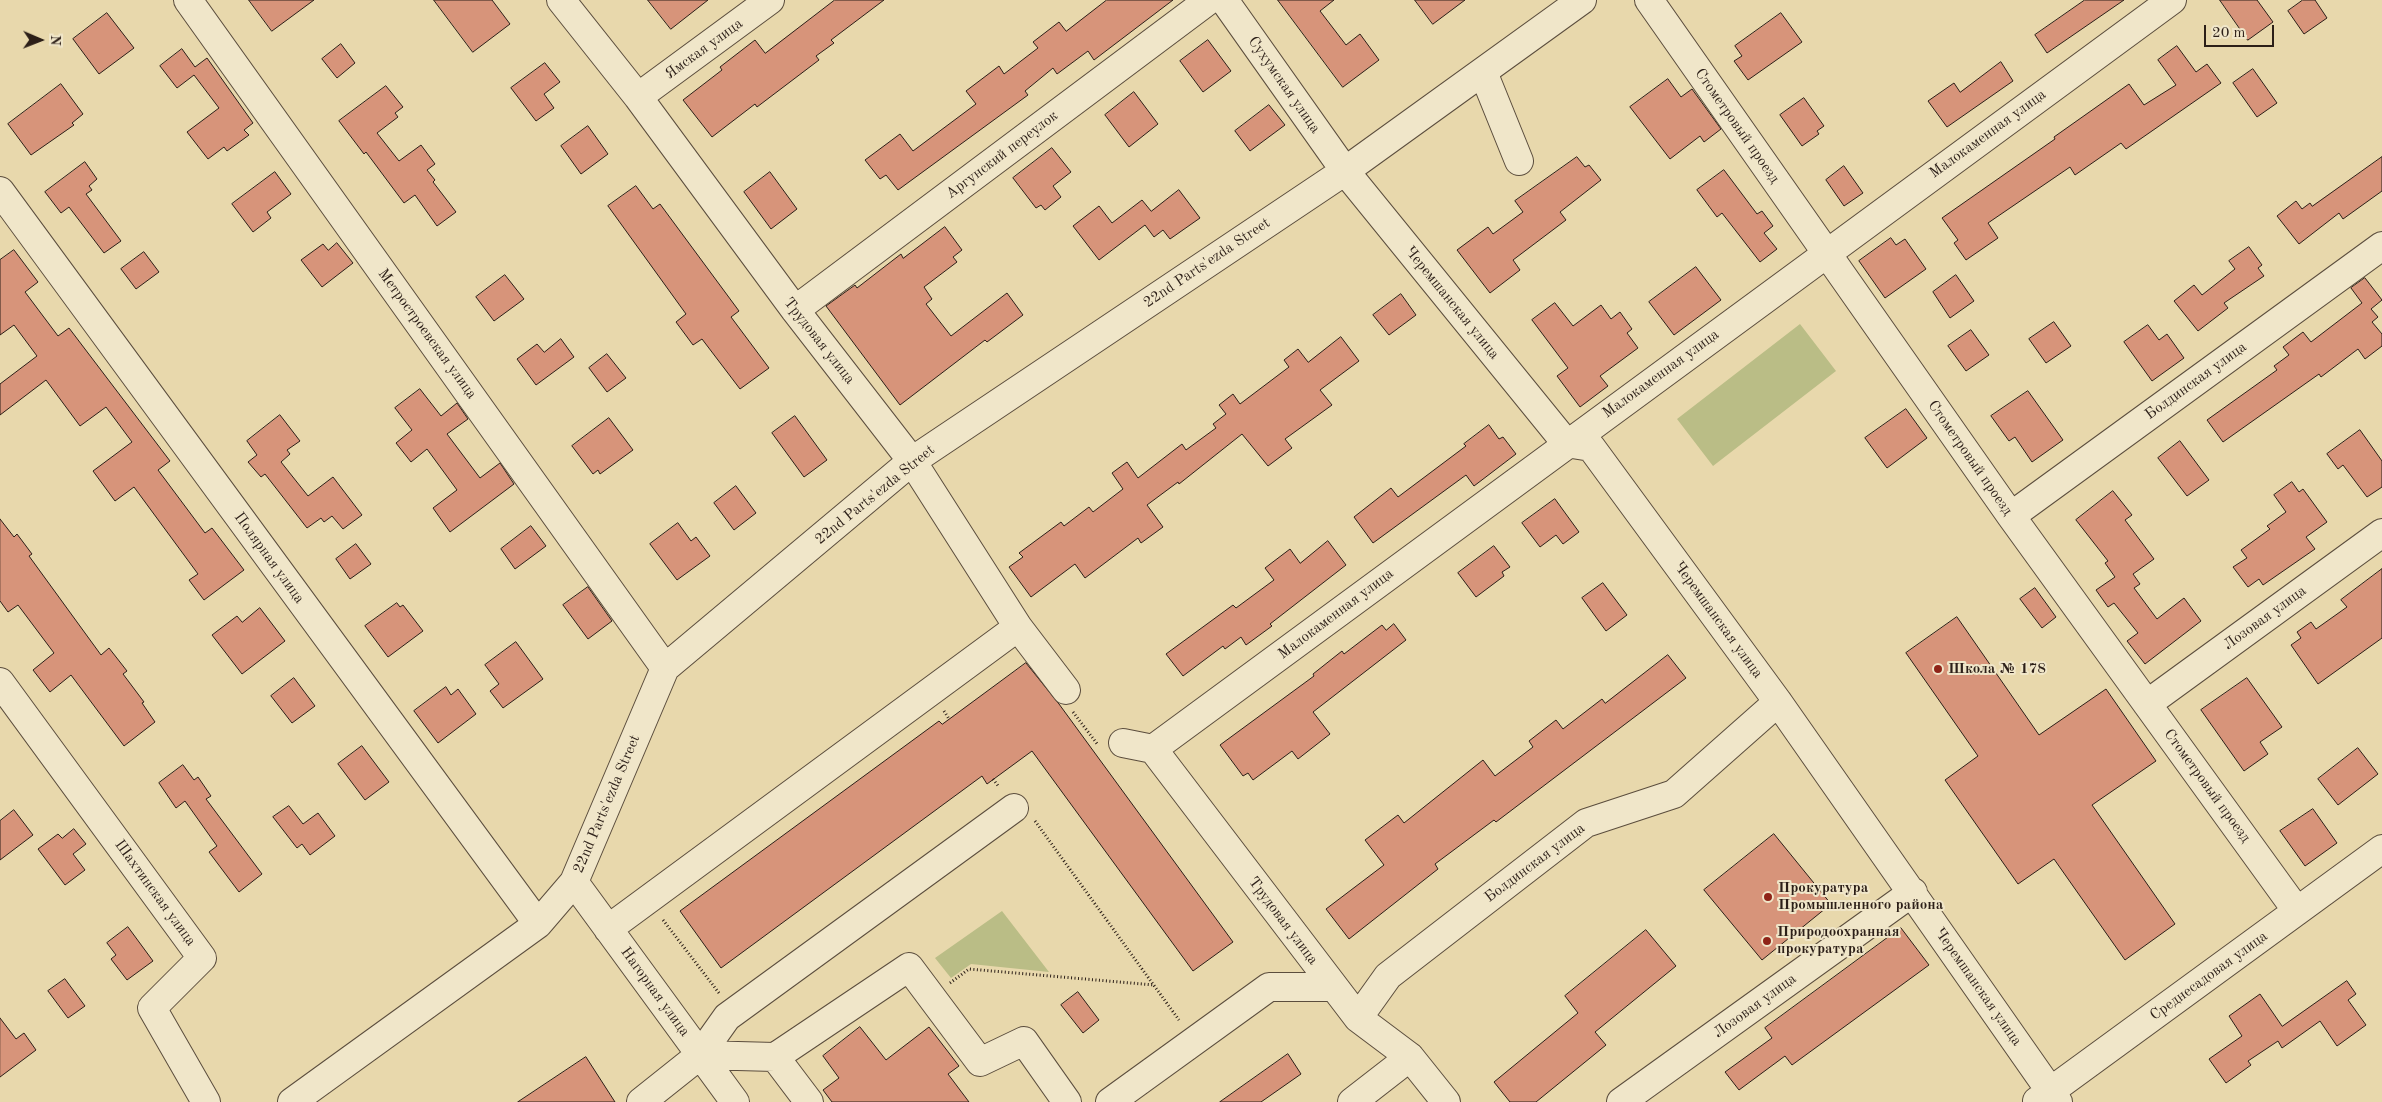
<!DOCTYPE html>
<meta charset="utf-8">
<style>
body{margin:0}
#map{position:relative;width:2382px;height:1102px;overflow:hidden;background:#e8d8ac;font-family:"Old Standard TT",serif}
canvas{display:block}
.north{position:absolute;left:15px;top:15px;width:50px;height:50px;-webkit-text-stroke:4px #f0e6c9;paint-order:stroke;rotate:91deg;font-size:14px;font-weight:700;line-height:20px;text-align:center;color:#2c1f18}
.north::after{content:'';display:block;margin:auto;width:18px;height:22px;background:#2c1f18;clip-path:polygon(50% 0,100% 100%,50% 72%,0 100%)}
.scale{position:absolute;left:2204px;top:25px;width:70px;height:22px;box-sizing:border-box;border:2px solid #2c1f18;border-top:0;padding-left:6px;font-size:15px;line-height:18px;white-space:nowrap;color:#2c1f18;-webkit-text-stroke:4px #f0e6c9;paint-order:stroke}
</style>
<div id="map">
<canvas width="2382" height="1102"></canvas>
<div class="north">N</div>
<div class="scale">20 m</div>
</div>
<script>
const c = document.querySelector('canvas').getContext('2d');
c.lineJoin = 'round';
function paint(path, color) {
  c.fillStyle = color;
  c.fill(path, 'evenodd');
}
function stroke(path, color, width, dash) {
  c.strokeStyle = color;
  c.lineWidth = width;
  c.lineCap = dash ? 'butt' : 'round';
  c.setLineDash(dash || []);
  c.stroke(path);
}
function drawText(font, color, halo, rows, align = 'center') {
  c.font = font + ' "Old Standard TT",serif';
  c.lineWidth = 4;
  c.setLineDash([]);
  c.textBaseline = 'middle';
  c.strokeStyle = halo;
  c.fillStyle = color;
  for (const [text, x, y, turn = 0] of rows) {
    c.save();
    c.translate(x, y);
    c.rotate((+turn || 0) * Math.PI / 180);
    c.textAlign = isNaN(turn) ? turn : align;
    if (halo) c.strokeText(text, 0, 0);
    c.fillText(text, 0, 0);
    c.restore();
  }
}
paint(new Path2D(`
 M1800,324L1836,371L1713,466L1677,419Z
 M1002,911L1049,972L971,964L951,978L935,958Z`), '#babd86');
const building = new Path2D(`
 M249,0H314L272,31Z
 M434,0H492L510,24L473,52Z
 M648,0H708L671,29Z
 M835,0H884L831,40L834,43L816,56L819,60L757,107L755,104L712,137L683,100L722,70L720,67L755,40L765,53Z
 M1107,0H1173L1094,60L1088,51L1057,74L1053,68L1025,91L1028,95L898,190L886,175L880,179L865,160L900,134L913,151L976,104L966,91L999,66L1004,74L1038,48L1033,42L1059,22L1066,31Z
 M1278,0H1334L1320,11L1346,45L1360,34L1379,60L1343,87Z
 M1415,0H1465L1433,24Z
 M2085,0H2124L2047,53L2035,35Z
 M2220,0H2257L2273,22L2248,40Z
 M2303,0H2315L2327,18L2304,34L2288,11Z
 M107,13L134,48L99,74L73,39Z
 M1781,13L1802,42L1748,80L1734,61L1742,56L1735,46Z
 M1208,40L1231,71L1203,92L1180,61Z
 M341,44L355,63L337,78L322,59Z
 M2177,46L2196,72L2207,64L2221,83L2126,149L2121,143L2075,175L2070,167L1988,223L1998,238L1966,260L1954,243L1958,240L1942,218L2055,139L2054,137L2129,84L2144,105L2176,85L2158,60Z
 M182,49L195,67L207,58L253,123L244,130L249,135L227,151L224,147L208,159L187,132L219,108L194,75L177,88L160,66Z
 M2001,62L2013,81L1947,127L1928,101L1954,83L1960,92Z
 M545,63L560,82L544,94L554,108L536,121L511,88Z
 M2253,69L2277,103L2257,117L2233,83Z
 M1668,79L1681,97L1692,89L1721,129L1704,142L1700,136L1670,159L1630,107Z
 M61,84L83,114L72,123L74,125L31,155L8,124Z
 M386,86L403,107L395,113L398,117L377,133L399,161L421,145L435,164L427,170L435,180L433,182L456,212L437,226L415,195L404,203L366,152L364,154L339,121Z
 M1134,92L1158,124L1129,147L1105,115Z
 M1804,98L1824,126L1817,131L1819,134L1802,146L1780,115Z
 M1269,105L1285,125L1250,151L1235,131Z
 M588,126L608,154L581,174L561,146Z
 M1052,148L1071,172L1053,186L1061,197L1045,210L1041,205L1036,208L1013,178Z
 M1577,157L1585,167L1589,165L1601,180L1560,212L1566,220L1513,260L1520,270L1490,293L1457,250L1488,227L1493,234L1523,212L1515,201Z
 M2382,157V191L2343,219L2339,213L2299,244L2277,216L2296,201L2302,209L2310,203L2312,206Z
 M85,162L97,179L89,186L92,190L86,194L121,241L104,253L69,207L61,213L45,192Z
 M1844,166L1863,193L1844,206L1826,180Z
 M1724,170L1757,214L1762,211L1773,226L1764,233L1777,249L1760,262L1722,213L1717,217L1697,190Z
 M275,172L291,194L267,212L271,218L253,232L232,204Z
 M770,172L797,209L771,229L744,192Z
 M636,186L653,209L660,204L739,311L731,317L769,368L740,389L702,339L693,345L676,322L686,314L608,206Z
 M1179,190L1200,218L1170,239L1163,230L1154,237L1145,225L1099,260L1073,226L1099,206L1112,223L1142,200L1151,211Z
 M945,227L962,250L953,257L957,262L924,287L932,299L926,304L951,336L1007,293L1023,315L987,342L985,340L900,405L826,306L855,285L857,288L901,254L903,258Z
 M1891,238L1896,245L1905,239L1926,269L1885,298L1859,261Z
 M337,243L353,263L322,287L301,260L323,244L328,250Z
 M2249,247L2262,265L2258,268L2264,276L2224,303L2228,308L2198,331L2174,301L2194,285L2202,295L2235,269L2229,261Z
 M14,250L38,282L25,292L58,336L69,328L170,461L158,470L205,533L212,528L244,570L204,600L189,580L198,574L134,487L115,501L93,471L132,442L106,407L80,426L46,380L0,415V384L37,356L14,325L0,335V260Z
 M144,252L159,272L136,289L121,269Z
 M1696,267L1721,300L1674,335L1649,302Z
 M505,275L524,299L494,321L476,297Z
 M1956,275L1974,301L1950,318L1933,292Z
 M2365,278L2382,300L2371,309L2378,317L2372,322L2382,334V346L2365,359L2358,349L2321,377L2319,374L2223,442L2207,420L2277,370L2274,366L2289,355L2283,347L2303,332L2311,342L2362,303L2351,288Z
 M1401,294L1416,315L1389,335L1373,315Z
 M1555,303L1573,326L1601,305L1611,319L1620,312L1632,329L1627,333L1638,348L1600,376L1608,386L1580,407L1557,376L1568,368L1532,320Z
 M2054,322L2071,346L2046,363L2029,339Z
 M2148,325L2159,340L2167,334L2184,358L2152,381L2124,342Z
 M1971,330L1989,355L1966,371L1948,346Z
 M1341,337L1359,361L1320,390L1332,405L1285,439L1292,448L1268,466L1242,434L1179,484L1178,482L1147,505L1163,527L1141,543L1138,538L1085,578L1075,564L1031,597L1009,567L1023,557L1019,553L1061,522L1064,526L1089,507L1093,512L1123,489L1112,473L1127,462L1138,478L1182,444L1186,450L1216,428L1213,424L1226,414L1219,405L1233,394L1240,404L1289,367L1284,360L1298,349L1308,362Z
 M561,339L574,357L536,385L517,359L537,344L544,352Z
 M607,354L626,378L607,392L589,368Z
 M420,389L441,416L457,403L468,419L447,434L480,478L500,463L514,484L450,532L433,508L457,490L427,449L411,462L396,443L412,430L395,408Z
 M2028,391L2063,440L2032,462L2015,437L2009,441L1991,416Z
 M1906,409L1927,438L1887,468L1865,438Z
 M280,415L300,441L287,450L290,454L281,462L308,496L333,477L362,515L343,529L332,516L324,522L321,518L307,528L265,474L261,477L248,462L257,455L247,441Z
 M795,416L827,460L804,477L772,433Z
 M609,418L633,450L600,474L598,470L593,474L572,446Z
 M1489,425L1499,439L1503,437L1516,454L1474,486L1466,475L1373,543L1354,517L1391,488L1398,497L1466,446L1464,444Z
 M2360,430L2382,461V487L2367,497L2343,465L2338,469L2327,454Z
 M2180,441L2209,480L2187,496L2158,458Z
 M2292,482L2299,492L2303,489L2327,522L2306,537L2315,549L2263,585L2259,579L2248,587L2233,567L2247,558L2241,550L2270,529L2267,526L2286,512L2274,495Z
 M736,486L756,513L734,530L714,503Z
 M2113,491L2132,515L2125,520L2154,559L2133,574L2140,584L2134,588L2157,619L2184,598L2201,621L2145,664L2127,641L2138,633L2114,603L2108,607L2096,590L2115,577L2105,563L2108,561L2076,520Z
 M1555,499L1579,532L1563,544L1556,535L1540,547L1522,523Z
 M0,519L14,537L17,534L32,554L29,556L101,655L109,648L127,671L123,674L144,702L142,703L155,722L124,746L71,675L50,692L33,670L54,653L18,605L8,612L0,601Z
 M678,523L691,541L696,537L710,556L677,580L650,544Z
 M531,526L546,546L515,569L501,549Z
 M1328,541L1346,565L1270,624L1272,626L1246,645L1241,637L1225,649L1223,646L1183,676L1166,654L1233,605L1236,608L1274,580L1265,568L1290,549L1300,563Z
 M356,544L371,564L350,579L336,559Z
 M1494,546L1510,567L1502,572L1504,576L1476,597L1458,573Z
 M2382,569V638L2318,684L2291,645L2301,638L2297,632L2311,622L2316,629L2347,607L2341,600Z
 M1603,583L1627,615L1606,631L1582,598Z
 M588,587L612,621L588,639L563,605Z
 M2035,588L2056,617L2042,628L2020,599Z
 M397,603L400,607L403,605L423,631L388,657L365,626Z
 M260,608L285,641L242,674L212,635L237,616L242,622Z
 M1957,617L2039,735L2106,689L2156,761L2092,805L2175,924L2125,960L2054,859L2018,884L1945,780L1978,756L1906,653Z
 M1394,624L1406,640L1313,712L1330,734L1298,759L1292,751L1253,780L1248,773L1243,776L1220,745L1314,676L1313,674L1342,651L1344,654L1382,625L1386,630Z
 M516,642L543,679L503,708L490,691L499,684L485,665Z
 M1668,655L1686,678L1496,822L1494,820L1435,864L1438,869L1349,939L1326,909L1384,865L1365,840L1398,815L1404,823L1483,760L1495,776L1533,747L1529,741L1556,720L1563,729L1602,699L1605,703Z
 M1026,663L1059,704L1233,942L1193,971L1032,751L987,784L982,776L721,968L680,911L939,721L942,724Z
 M294,678L315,706L292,723L271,696Z
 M2247,678L2282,727L2260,742L2268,754L2244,771L2201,710Z
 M446,687L451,695L458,689L476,714L438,743L414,711Z
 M362,746L389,782L365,800L338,764Z
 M2358,748L2378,774L2338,805L2318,779Z
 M183,765L194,780L198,777L211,796L206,799L262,874L239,892L209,852L217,846L185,801L176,808L159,783Z
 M289,806L303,824L318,813L335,836L310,855L302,844L297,848L273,817Z
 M2313,809L2337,843L2305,866L2280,831Z
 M14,810L33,835L0,860V821Z
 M74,829L86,844L73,854L85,870L65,885L38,849L58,834L62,838Z
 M1774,834L1831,904L1762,960L1704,890Z
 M128,927L153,961L127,980L111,959L116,955L107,943Z
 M1901,928L1929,965L1792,1065L1785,1056L1739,1090L1725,1072L1772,1038L1765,1028Z
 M1646,930L1676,966L1595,1032L1606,1045L1595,1054L1536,1102H1510L1494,1082L1578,1013L1565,996Z
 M65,979L85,1006L68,1018L48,991Z
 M2347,981L2356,994L2348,1000L2366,1025L2337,1046L2320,1021L2282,1048L2278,1041L2248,1061L2251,1065L2226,1083L2209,1059L2242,1036L2229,1016L2260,994L2282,1026Z
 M1078,992L1099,1020L1083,1033L1061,1005Z
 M0,1018L16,1039L24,1033L36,1050L0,1077Z
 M860,1027L886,1060L929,1027L959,1066L948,1074L969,1102H832L823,1090L839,1078L823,1056Z
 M1288,1054L1301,1074L1261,1102H1220Z
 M586,1057L615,1102H518Z`);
paint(building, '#d7947a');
stroke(building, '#2c1f18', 1);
const minor = new Path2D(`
 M188,0L665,668
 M561,0L638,97L795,310L912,461L1018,627L1066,690
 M1224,0L1345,171L1566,443L1591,447L1778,702L2058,1102
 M1649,0L2011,516L2297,911
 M1483,72L1519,161
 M638,97L770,0
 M0,191L538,924
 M795,310L1209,0
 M2011,516L2382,246
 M0,682L202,958L152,1008L206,1102
 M2147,704L2382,533
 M1123,743L1153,749L1358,1018L1410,1057L1446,1102
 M1153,749L2172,0
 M574,882L735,1102
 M608,929L1018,627
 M1358,1018L1388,976L1586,823L1674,794L1778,702
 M700,1055L775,1057L909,967L980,1062L1024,1041L1067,1102
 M775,1057L809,1102
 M2037,1101L2382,849
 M292,1102L538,924L574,882L665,668L912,461L1345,171L1582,0
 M641,1102L700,1055L727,1017L1014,808
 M1110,1102L1269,987H1334
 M1352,1102L1410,1057
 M1621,1102L1913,892`);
stroke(minor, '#5b4d3d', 30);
stroke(new Path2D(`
 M944,711L949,719
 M1073,712L1098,745
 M993,779L999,787
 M1035,821L1179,1020
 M663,920L719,993
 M950,983L969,969L1154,985`), '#2c1f18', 3, [1, 2.5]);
stroke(minor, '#f0e6c9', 28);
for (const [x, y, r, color] of [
 [1938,669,5,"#8f2418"],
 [1768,897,5,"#8f2418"],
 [1767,941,5,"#8f2418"]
]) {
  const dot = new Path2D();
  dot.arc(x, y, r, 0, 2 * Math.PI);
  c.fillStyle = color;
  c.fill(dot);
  stroke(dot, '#f0e6c9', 2);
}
drawText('15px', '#2c1f18', '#f0e6c9', [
 ["Ямская улица",704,49,-36],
 ["Сухумская улица",1284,85,55],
 ["Стометровый проезд",1737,126,55],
 ["Малокаменная улица",1988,134,-36],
 ["Аргунский переулок",1002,155,-37],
 ["22nd Parts'ezda Street",1207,263,-34],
 ["Черемшанская улица",1452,303,51],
 ["Метростроевская улица",427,334,54],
 ["Трудовая улица",819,341,52],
 ["Малокаменная улица",1661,374,-36],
 ["Болдинская улица",2196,381,-36],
 ["Стометровый проезд",1970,458,55],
 ["22nd Parts'ezda Street",875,495,-39],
 ["Полярная улица",269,558,54],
 ["Малокаменная улица",1336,614,-37],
 ["Лозовая улица",2265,618,-36],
 ["Черемшанская улица",1718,620,54],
 ["Стометровый проезд",2207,786,54],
 ["22nd Parts'ezda Street",607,804,-67],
 ["Болдинская улица",1535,863,-37],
 ["Шахтинская улица",155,893,54],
 ["Трудовая улица",1283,921,53],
 ["Среднесадовая улица",2209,976,-36],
 ["Черемшанская улица",1978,987,55],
 ["Нагорная улица",655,992,54],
 ["Лозовая улица",1755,1006,-36]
]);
drawText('bold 15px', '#2c1f18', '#f0e6c9', [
 ["Школа № 178",1948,669],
 ["Прокуратура",1778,888],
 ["Промышленного района",1778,905],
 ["Природоохранная",1777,932],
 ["прокуратура",1777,949]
], 'left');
</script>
